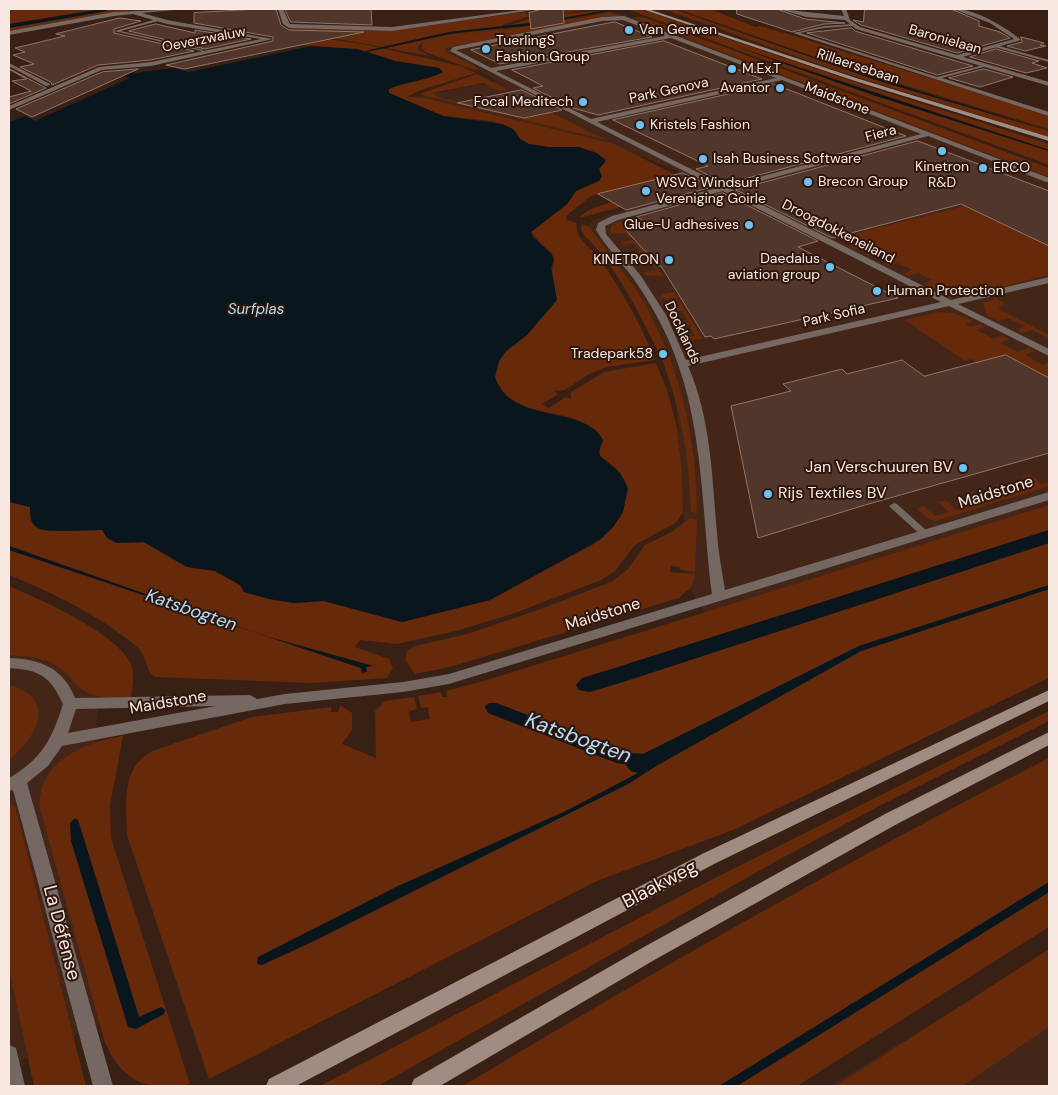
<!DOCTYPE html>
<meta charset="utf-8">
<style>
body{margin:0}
#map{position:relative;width:1058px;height:1095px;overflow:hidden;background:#382015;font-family:"DM Sans",sans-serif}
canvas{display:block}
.frame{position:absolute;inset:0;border:10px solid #fae9e2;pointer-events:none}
</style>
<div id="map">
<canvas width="1058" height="1095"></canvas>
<div class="frame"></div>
</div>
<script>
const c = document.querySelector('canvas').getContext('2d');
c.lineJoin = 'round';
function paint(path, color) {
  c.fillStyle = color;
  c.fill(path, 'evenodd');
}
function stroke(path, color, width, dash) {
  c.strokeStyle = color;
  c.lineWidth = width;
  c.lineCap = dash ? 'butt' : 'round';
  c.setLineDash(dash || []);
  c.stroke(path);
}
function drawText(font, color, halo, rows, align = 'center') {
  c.font = font + ' "DM Sans",sans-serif';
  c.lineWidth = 4;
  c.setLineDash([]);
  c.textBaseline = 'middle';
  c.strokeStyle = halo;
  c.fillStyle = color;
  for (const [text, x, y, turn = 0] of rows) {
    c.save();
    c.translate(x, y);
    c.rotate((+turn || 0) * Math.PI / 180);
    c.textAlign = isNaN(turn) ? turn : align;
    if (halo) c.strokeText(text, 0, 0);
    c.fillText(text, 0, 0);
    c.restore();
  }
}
paint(new Path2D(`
 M620,13L1049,177V507L706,615L688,585L675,384L629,282L586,231L593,220L701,184L675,170L640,156L409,98L498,81L444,52V46Z
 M9,601L101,662L86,865L123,1013L9,1066Z
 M1049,952V1086H830L1018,971Z`), '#442618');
paint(new Path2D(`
 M9,9H166L125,11L9,31Z
 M541,9H594L548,15L609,10L505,27L531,18L534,15L527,12Z
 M627,9H640L652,13L867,86L1049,144V150L738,47L873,95L1049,151V165Z
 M663,9H674L876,80L1049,131V137L837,71Z
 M678,9H710L756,27L760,26L788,34L1049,115V129L844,67Z
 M524,12L530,16L505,24L502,26L503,29L444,36L531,26L609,12L621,16H608L445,48L446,52L480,69L474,70L425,52L421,48L423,43L418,46V49L429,56L386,48L470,30L383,47L287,30L292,28L389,31Z
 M638,17L646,18L1049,168V177L633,18Z
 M282,33L363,44L461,66L476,73L418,91L407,97L425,98L614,144L688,181L690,188L580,218C585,204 661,191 679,185L664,178L591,196L566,216L567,220L577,223C573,237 591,248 599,258C621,289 641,324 655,360L607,367L589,374L565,390L554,391L558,394L542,404L549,408L566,397L571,399V392L604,372L656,363L667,390L677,428L682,472L683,512L677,522L635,545L615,571L601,580L515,613L456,631L397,644L360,640L355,647L389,659L393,668L387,678L311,683L155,677C145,671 148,656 136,646C97,614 55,594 9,575V550L362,668V673L366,667L373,666L265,636L9,546V502L30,507L31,520L48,531L102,530L129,543L143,542L187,567L215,571L240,585L244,592L269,599L294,603L324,601L402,622L490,600L594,544L613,527L623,512L626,482L616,468L600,456C599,451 601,449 600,445C600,441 594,430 591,428C564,405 509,421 495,377C498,352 510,350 527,335C532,330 536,322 541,316C545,312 550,310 552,306C561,291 548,276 554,260L531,232L567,204L576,191L599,180V169L606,159L579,147H548L529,144L520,139L515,131L492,121L443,116L389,93V89C407,81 426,81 443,72L439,68L395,61L369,52L294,44Z
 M477,74L507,89L499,91L484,83L432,93L441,98L524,118L544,114L536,105L606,140L419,94Z
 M756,184L842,234L849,235L964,206L1049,246V275C1009,284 963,304 924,284L932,280L918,273L908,276L904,274L912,270L898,263L888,266L884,264L892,260L878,253L869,256L864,254L873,251L864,246L855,249L850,247V243L856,240L847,236L835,239L828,236L749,187Z
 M651,213L658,217L674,215L624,229L632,238H630L624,233L613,234L610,231L612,225L620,221L627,225L632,223L626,220L631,218L638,222L652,219L646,214Z
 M582,224L589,227L635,288L648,309L668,353H659C638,312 618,268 584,235L581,229Z
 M632,240L635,242L664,276L646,275L644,272L656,270L652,265L640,266L638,264L649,262L643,254L631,255L629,253L640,251L633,243L622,245L620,242Z
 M674,292L703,339L685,341L682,337L695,336L690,325L676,326L675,323L688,321L682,311L669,312L667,309L680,308L675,298L662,299L660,297L663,294Z
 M996,298L1005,304L999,307L1000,310L1049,335V338L1032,330L1022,333L1017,330L1025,326L1008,318L999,321L987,315L983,304Z
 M939,312L953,313L974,321L965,324L970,327L980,324L985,326L977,330L994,339L1003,336L1009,339L1000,343L1018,352L1028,348L1034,351L1025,355L1043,365L1049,362V378L1006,355L976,363L971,359L965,361L905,320Z
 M669,356C688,406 697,460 697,513L691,512C689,456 681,410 661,357Z
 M1029,474L1042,484L1049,482V486L936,521L928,519L917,509L923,506L935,516L949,512L938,502L945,500L957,510L978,503L967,493L974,491L986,501L1007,494L995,485L1002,483L1014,492L1034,486L1023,476Z
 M1049,505V530L618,667L586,692L626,681L1049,543V585L859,646L643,754L629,753L487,704L485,707L488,713L617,763L625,764L631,771L640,772L594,798L396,887L257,960L312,942L628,784L656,766L861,651L1049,589V678L733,830L597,881L209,1079L127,835C126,804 121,764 155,750L252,717L331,707V712H338L340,705L352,713V730L342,744L376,758L375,711L385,701L414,697L417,709L409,711L411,722L430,719L428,707L421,708L418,696L441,692L443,697H447L446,691L487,680Z
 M690,518L697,519L695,572L680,570V567L671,566L670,572L695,574L692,586L679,598L450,667L415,674L405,660L407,651L415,646L467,634L541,609L613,581L628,569L645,545L673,531Z
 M9,586C40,599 114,632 130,662C135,672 133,686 131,697C114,697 93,700 79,687C71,680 67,672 57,666C42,657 26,656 9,655Z
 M9,685C58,698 37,738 9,760Z
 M1049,711V721L877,807L773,863L378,1086H320L713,879Z
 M123,736L110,806L111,838L190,1084C146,1093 121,1081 104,1040L40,808C37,762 84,742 123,736ZM73,819L78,820L139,1017Z
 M1049,758V882L719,1086H463C655,970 849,860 1049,758Z
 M9,803L15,806L86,1086H34L9,969Z
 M1049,892V927L797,1086H737Z
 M1049,949V1027L962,1086H836Z`), '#662909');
paint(new Path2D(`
 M102,9L108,11L9,28V24Z
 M674,9L844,68L1049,131L876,80Z
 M312,46L357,49L395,61L439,68L443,72C426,81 407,81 389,89V93L443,116L502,124L513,129L520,139L529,144L548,147H579L597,153L606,161L599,169L602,176L599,181L576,191L567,204L531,232L533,237L552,254L554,260L551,268L557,300L527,335L506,351L499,361L495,377C510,425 587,405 603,440L599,451L600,456L620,473L628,488L623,512L613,527L601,539L490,600L402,622L324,601L294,603L269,599L244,592L240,585L215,571L187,567L144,542L117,543L107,538L102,530C91,530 44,533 38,528C30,524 30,515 30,507L9,502V122L26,116L35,121L130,78L119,75L175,68L189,72Z
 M737,47L1049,150V151L873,95Z
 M1049,530V543L991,562L626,681L590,692L579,690L576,685L582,678L618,667Z
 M9,546L265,636L373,666L366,667L367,672L362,673L361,668L9,550Z
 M1049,585V589L861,651L656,766L628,784L312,942L262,965L257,964L258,957L396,887L562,813L638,773L631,771L625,764L617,763L488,713L485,707L489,703H496L629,753L643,754L859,646Z
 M75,818L78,820L139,1017L161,1007L165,1010L164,1014L136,1029L128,1027L71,841L70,823Z
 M1049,882V892L737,1086H719Z`), '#09161e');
paint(new Path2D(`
 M607,9L612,10L556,21L554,20L607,10Z
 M539,22L540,24L449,34L367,52L365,51L449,32Z`), '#09161e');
const building = new Path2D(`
 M259,9H276L281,25L289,30L364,32L184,69L166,65L273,41V37L194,23V13Z
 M285,9H371L372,25L291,22Z
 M542,9H563L564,23L531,29L529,13Z
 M737,9H777L805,19L845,23L824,24L792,32L737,14Z
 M865,9H951L979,21V26L1000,32L1010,38L957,53L861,25L853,20L863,22Z
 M120,18L141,21L114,29V33L194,51L151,60L98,65L52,85L51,82L20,67L34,64L13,55L25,52L15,48L65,36L56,34Z
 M615,22L652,37L500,64L471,50Z
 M156,24L195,33V30L251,39L205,49L129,31Z
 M852,28L855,31L973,66L937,75L807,33Z
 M1021,37L1044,43L1040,45L1046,46L1025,51L1007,46L1022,42Z
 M664,41L762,79L598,115L573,108L533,88L543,86L512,70Z
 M996,49L1039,61L1032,63L1047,68L1026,73L970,57Z
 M9,69H10L46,88L9,104V97L31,91L12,81L26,79Z
 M138,69L32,117L16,109L102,72Z
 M984,69L1013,77L980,87L949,78Z
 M774,84L906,136L725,184L696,169L708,166L613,120Z
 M522,90L562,110L524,118L458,103Z
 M918,141L1049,191V246L961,204L832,238L736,190Z
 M683,173L712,187L626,210L598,194Z
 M723,193L818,241L798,247L898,298L714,339L711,336L705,337L661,266H658L625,229L647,223L637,217Z
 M1006,355L1049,378V453L865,505L758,538L731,406L791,391L783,384L842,369L847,374L902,360L924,376Z`);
paint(building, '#50362b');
stroke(building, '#927468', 1);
paint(new Path2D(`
 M157,19L158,21L121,31L204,50L202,51L114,31Z
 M854,24L852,26L824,28L800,33L937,77L987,64V66L942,78L1049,112V116L793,33L824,26Z
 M996,45L1049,60V62L994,47Z
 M9,63L50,84V85L46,86L9,66Z
 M894,503L897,504L928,532L930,534L928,536H922L891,508L889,506Z`), '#756862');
paint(new Path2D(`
 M185,9L142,13L167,20L273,39L151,66L102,70L9,110V106L99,67L151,62L261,39L167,24L133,14L114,16L9,35V31L114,12Z
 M278,9H283L290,24L392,27L528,9H540L392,31L289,28L283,24Z
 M779,9L844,16L841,9H846L850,20L860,27L957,55L1014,39L990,23L953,9C974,8 1006,27 1021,40L963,57L1049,82V86L856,29L845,20L806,17Z
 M624,16L1049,178V182H1046L928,136L731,189L951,300L1049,277V283L958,304L1049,349V356L949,306L688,366C711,418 712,477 717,533C718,552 722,571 725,590L1049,492V500L449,684L403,692L285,704L62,746L48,766L27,783L113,1086H93L13,790L9,791V778C42,759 52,739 63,704C50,676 40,670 9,668V658C41,659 63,668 75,698L250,695L257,699L285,694L403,682L449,674L712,594C700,498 705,401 655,313C649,302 641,289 633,278C621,262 606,247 596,230L598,223L612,216L717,188L450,51L453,47L602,17ZM623,20L665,36L491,68L456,50L602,21ZM671,38L776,78L591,119L496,71ZM782,80L921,134L725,186L597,122ZM723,191L941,302L686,360L666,315L641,276L606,234L605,226L618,220ZM216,706L68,733L76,709Z
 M9,1045L16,1048L25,1086H9Z`), '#756862');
paint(new Path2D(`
 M642,9H648L856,78L1049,137V141L852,80Z
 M1049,690V701L714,864L296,1086H266L269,1079L702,854Z
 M1049,732V745L897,824L656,959L440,1086H411L414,1079L644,947L885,814Z`), '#a18c83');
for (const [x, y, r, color] of [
 [629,30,5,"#6cc3f2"],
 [486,49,5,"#6cc3f2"],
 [732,69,5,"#6cc3f2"],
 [780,88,5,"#6cc3f2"],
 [583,102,5,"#6cc3f2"],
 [640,125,5,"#6cc3f2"],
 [942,151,5,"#6cc3f2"],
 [703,159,5,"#6cc3f2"],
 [983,168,5,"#6cc3f2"],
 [808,182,5,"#6cc3f2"],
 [646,191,5,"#6cc3f2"],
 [749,225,5,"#6cc3f2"],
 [669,260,5,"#6cc3f2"],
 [830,267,5,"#6cc3f2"],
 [877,291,5,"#6cc3f2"],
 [663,354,5,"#6cc3f2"],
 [963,468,5,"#6cc3f2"],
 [768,494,5,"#6cc3f2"]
]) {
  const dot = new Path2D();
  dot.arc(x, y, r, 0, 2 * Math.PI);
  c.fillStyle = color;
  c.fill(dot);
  stroke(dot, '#2e160c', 2);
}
drawText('14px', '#fae9e2', '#2e160c', [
 ["Van Gerwen",639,30],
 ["TuerlingS",496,41],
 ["Fashion Group",496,57],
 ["M.Ex.T",742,69],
 ["Avantor",770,88,"right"],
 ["Focal Meditech",573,102,"right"],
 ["Kristels Fashion",650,125],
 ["Isah Business Software",713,159],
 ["Kinetron",942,167,"center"],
 ["R&D",942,183,"center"],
 ["ERCO",993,168],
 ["Brecon Group",818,182],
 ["WSVG Windsurf",656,183],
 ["Vereniging Goirle",656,199],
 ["Glue-U adhesives",739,225,"right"],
 ["Daedalus",820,259,"right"],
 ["aviation group",820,275,"right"],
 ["KINETRON",659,260,"right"],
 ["Human Protection",887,291],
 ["Tradepark58",653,354,"right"]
], 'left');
drawText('14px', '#fae9e2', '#2e160c', [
 ["Oeverzwaluw",204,40,-11],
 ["Baronielaan",945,40,16],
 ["Rillaersebaan",858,67,18],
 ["Park Genova",669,91,-12],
 ["Maidstone",837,99,21],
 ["Fiera",881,134,-15],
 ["Droogdokkeneiland",838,232,27],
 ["Park Sofia",834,316,-13],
 ["Docklands",682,333,65]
]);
drawText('italic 15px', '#b0dffb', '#2e160c', [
 ["Surfplas",256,310]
]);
drawText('16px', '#fae9e2', '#2e160c', [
 ["Jan Verschuuren BV",953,468],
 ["Rijs Textiles BV",778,494,"left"]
], 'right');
drawText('16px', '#fae9e2', '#2e160c', [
 ["Maidstone",996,493,-17],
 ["Maidstone",603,615,-17],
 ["Maidstone",168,703,-10]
]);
drawText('italic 18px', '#b0dffb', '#2e160c', [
 ["Katsbogten",191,611,19]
]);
drawText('19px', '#fae9e2', '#2e160c', [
 ["Blaakweg",660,885,-28],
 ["La Défense",61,933,75]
]);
drawText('italic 21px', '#b0dffb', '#2e160c', [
 ["Katsbogten",578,739,20]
]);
</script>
